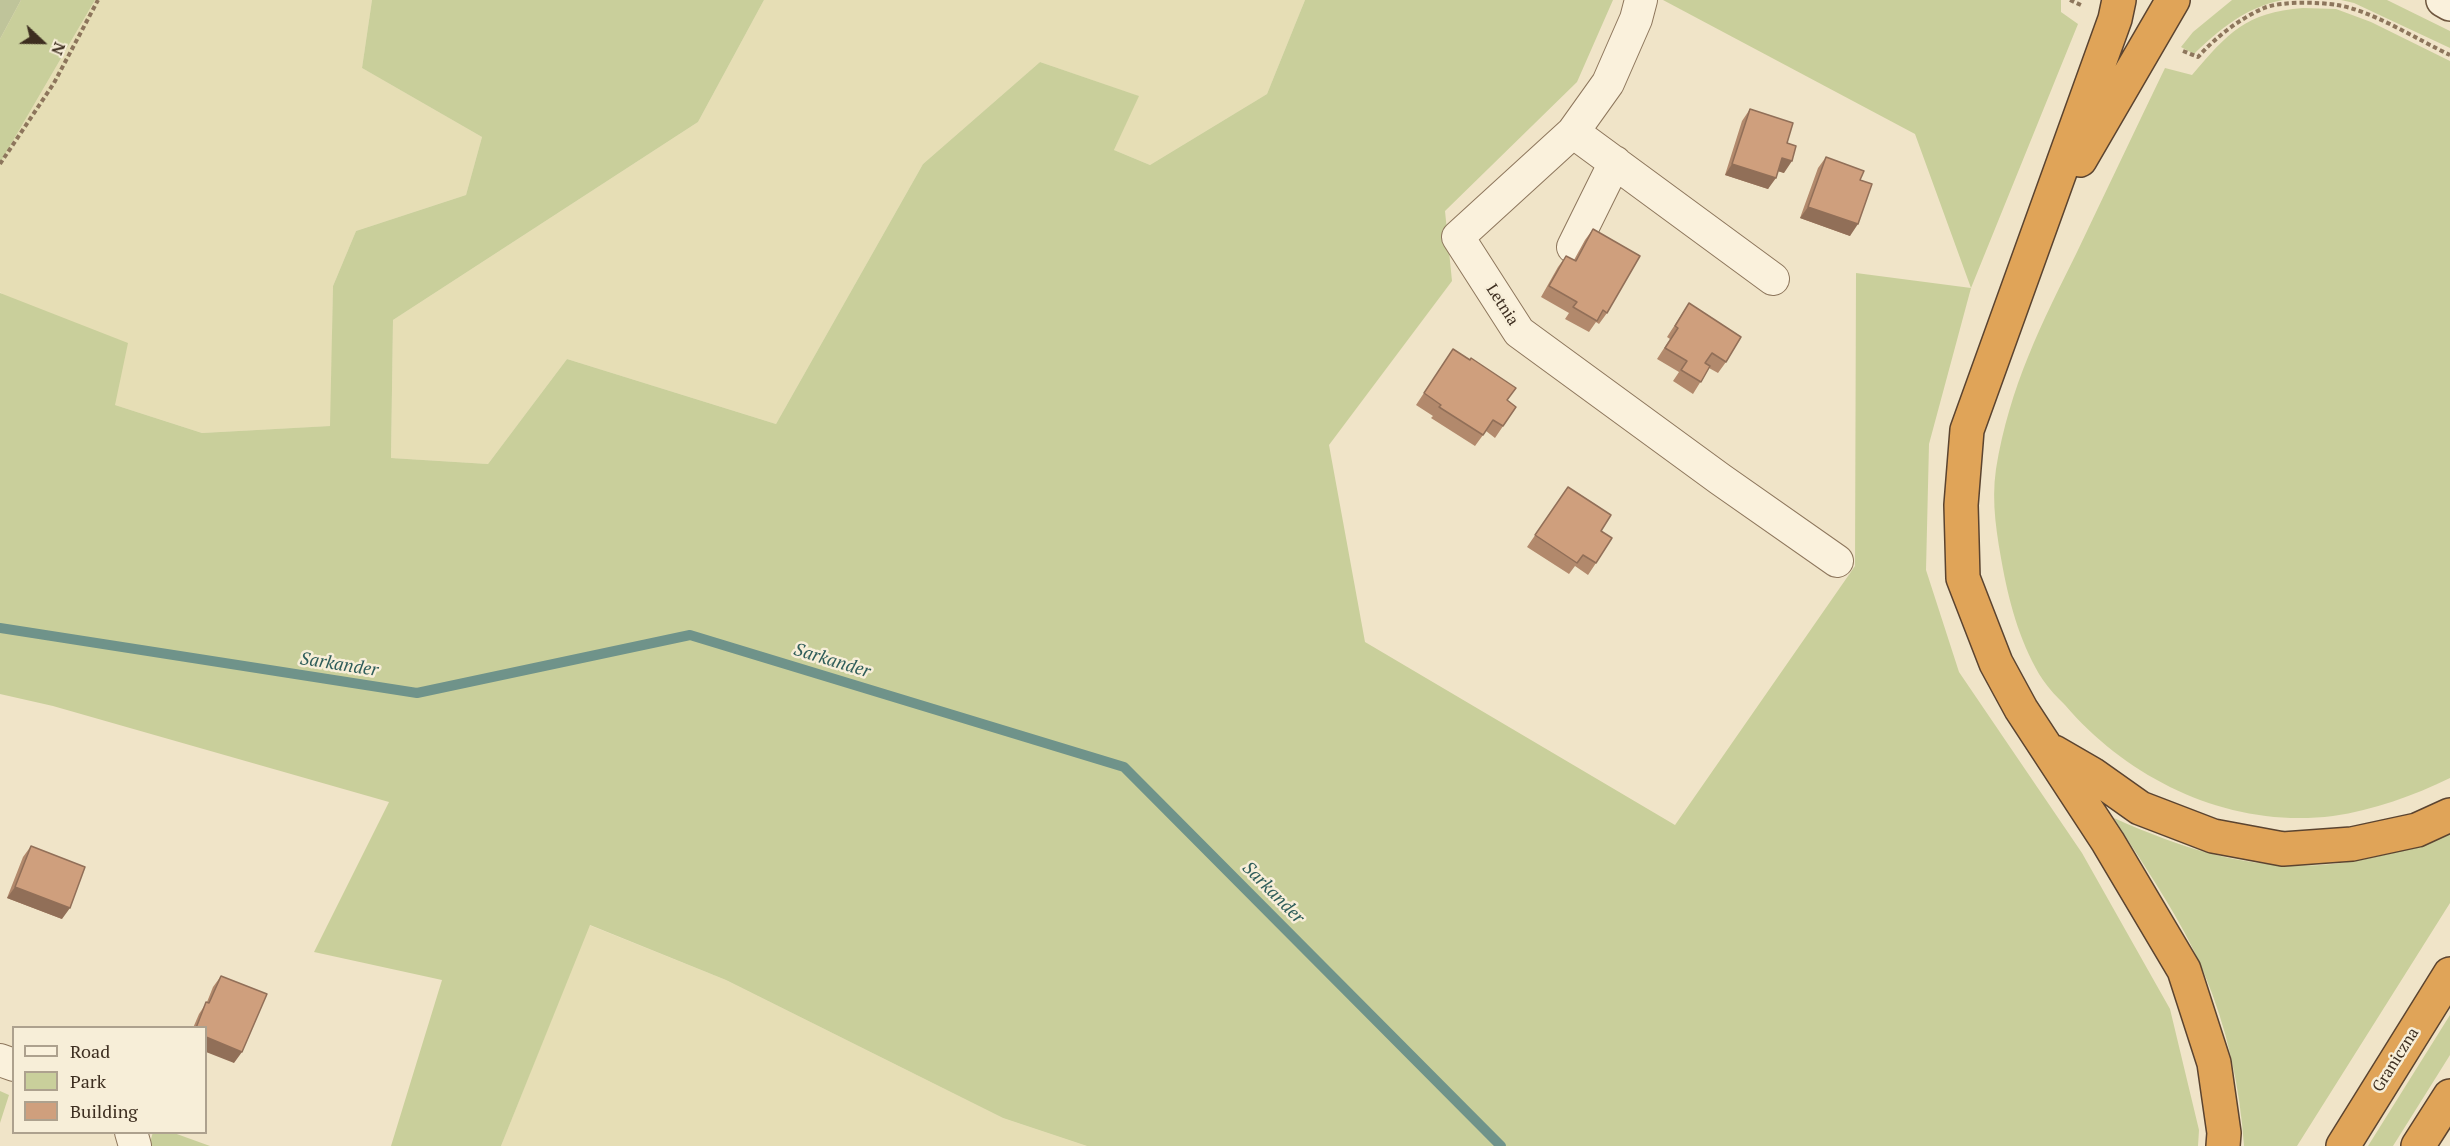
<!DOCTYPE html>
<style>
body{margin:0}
#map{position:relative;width:2450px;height:1146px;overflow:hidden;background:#f0e4c8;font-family:"PT Serif",serif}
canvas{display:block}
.legend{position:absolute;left:12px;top:1026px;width:195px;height:108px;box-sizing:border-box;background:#f7eed8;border:2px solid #ada18e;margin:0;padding:8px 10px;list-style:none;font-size:18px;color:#3d2e20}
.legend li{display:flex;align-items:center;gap:12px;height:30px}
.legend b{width:30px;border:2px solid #ada18e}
.north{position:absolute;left:12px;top:12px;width:60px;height:60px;-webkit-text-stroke:4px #f7eed8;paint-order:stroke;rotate:112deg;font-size:16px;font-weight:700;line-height:24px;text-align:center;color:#3d2e20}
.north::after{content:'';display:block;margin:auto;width:21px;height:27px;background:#3d2e20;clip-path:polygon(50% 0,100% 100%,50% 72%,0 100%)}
</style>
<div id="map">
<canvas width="2450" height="1146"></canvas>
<ul class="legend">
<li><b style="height:8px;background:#faf1dc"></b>Road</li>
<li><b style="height:16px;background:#c9cf9b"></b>Park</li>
<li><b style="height:16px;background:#cf9f7d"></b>Building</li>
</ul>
<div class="north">N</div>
</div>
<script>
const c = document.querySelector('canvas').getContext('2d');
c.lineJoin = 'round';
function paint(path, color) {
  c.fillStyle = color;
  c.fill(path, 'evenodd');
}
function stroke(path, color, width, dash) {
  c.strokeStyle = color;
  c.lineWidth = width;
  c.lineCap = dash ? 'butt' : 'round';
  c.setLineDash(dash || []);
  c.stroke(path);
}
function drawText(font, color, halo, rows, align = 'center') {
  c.font = font + ' "PT Serif",serif';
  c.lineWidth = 5;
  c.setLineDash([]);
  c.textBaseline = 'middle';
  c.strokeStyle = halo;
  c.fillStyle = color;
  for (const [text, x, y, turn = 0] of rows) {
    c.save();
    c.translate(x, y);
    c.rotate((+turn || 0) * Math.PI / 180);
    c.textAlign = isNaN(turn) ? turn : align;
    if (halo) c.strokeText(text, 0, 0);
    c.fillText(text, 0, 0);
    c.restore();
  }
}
paint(new Path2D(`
 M95,0H372L362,68L482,137L466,195L356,231L333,286L331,426L202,433L115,405L0,292V163Z
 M764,0H1305L1267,94L1150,165L1114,150L1138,96L1040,62L923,164L776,424L567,359L488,464L391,458L393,320L698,122Z
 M589,925L726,980L1003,1118L1087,1146H501Z`), '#e6deb5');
paint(new Path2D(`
 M21,0H95L0,163V39Z
 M372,0H764L698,122L393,320L391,458L488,464L567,359L776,424L923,164L1040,62L1139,96L1114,150L1150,165L1267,94L1305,0H1613L1577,82L1445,211L1452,281L1329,445L1365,642L1675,825L1855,566L1856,273L1971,288L1915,134L1663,0H2061V12L2078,24L1971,288L1929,444L1926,570L1959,672L2082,853L2170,1009L2199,1130L2198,1146H1087L1003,1118L726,980L590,925L501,1146H391L442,980L314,952L389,802L53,706L0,694V293L128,343L115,405L202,433L330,426L333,286L356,231L466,195L482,137L362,68Z
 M2232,0H2283C2246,7 2220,29 2194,54L2181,47L2193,32Z
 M2341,0H2387L2450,31V48L2354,3Z
 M2303,8L2336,9L2371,22L2450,61V778C2413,796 2374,810 2333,816C2231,829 2130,781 2065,705C2057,697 2049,689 2043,680C2022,648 2010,606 2003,569C1997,536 1991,503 1996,469C2010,385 2041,325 2078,250C2107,189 2136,128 2165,68L2192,75C2229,32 2245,13 2303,8Z
 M2114,818C2236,873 2323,883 2450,834V903L2297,1146H2244C2240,1086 2227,1028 2204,973C2181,918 2145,868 2114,818Z
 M2450,1015V1055L2393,1146H2368Z
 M0,1091L9,1095L0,1123Z
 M153,1132L174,1133L210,1146H149Z`), '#c9cf9b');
paint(new Path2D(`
 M0,0H21L0,39Z`), '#bfc49a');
stroke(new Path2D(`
 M0,628L417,693L690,635L1124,767L1501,1146`), '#6f938a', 10);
const street = new Path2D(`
 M1641,0L1636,19L1608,83L1573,132L1458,237L1519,332L1720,479L1837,561
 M1573,132L1773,279
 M1573,247L1615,162
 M0,1060L14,1065
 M131,1132L135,1146`);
const secondary = new Path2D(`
 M2443,0L2450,4`);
const highway = new Path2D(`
 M2119,0L2115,19L1967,430L1961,505L1963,578L1996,663L2021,709L2108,842L2184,970L2214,1063L2224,1133L2223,1146
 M2080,160L2173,0
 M2054,752L2092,774L2140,808L2213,836L2283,849L2352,844L2417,830L2450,815
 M2343,1146L2450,974
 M2418,1146L2450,1096`);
stroke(street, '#8d765c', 34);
stroke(secondary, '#6f573f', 36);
stroke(highway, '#5b4430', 36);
stroke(new Path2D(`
 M2070,0L2083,6
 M2183,51L2198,57C2216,37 2239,19 2264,8C2281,1 2319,2 2337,5C2371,10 2418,40 2450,55
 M0,164L54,83L98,0`), '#8d765c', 4, [4.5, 3]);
stroke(street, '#faf1dc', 32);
stroke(secondary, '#faf1dc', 33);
stroke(highway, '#e0a458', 33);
paint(new Path2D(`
 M1750,109L1787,143L1784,173L1778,171L1768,189L1725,175L1742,121Z
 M1826,157L1860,180L1850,236L1800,218L1818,168Z
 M1593,229L1607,313L1599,324L1596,322L1589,332L1565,319L1569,313L1541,297L1558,267L1566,256L1574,260L1585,240Z
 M1689,303L1726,362L1718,373L1709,368L1693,394L1673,381L1679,372L1657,359L1670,339L1667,337Z
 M1453,349L1507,400L1516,407L1495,438L1486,431L1475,446L1431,418L1433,416L1416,405Z
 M1568,487L1601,531L1596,563L1588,575L1575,566L1569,574L1527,547Z
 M31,846L62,919L7,898L23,857Z
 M221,976L234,1063L206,1028H193L199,1014L207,1002L213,987Z`), '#b2896c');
paint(new Path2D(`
 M1782,158L1792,161L1784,173L1774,170Z
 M1732,164L1776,178L1768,189L1725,175Z
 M1808,207L1858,224L1850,236L1800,218Z
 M15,887L70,908L62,919L7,898Z
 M206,1037L242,1052L234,1063L206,1052Z`), '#916f58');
const building = new Path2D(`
 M1750,109L1793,123L1787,143L1796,146L1792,161L1782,158L1776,178L1732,164Z
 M1826,157L1864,171L1860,180L1872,184L1858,224L1808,207Z
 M1593,229L1640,256L1607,313L1603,310L1597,321L1573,307L1577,302L1549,286L1566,256L1576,261Z
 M1689,303L1741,337L1726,362L1712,353L1705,363L1710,366L1701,382L1681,370L1687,361L1665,348L1678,328L1675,326Z
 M1453,349L1470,360L1471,358L1516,388L1507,400L1516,407L1503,426L1493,420L1483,435L1439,407L1441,405L1424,393Z
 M1568,487L1611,515L1601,531L1612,538L1596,563L1583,555L1577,563L1535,535Z
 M31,846L85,867L70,908L15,887Z
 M221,976L267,994L242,1052L206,1037V1028H196L206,1002L209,1003Z`);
paint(building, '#cf9f7d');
stroke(building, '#916f58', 1.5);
drawText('16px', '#3d2e20', '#f7eed8', [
 ["Letnia",1502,305,57],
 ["Graniczna",2396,1060,-58]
]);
drawText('italic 18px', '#2f5d5a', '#f7eed8', [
 ["Sarkander",832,661,17],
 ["Sarkander",339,665,9],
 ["Sarkander",1273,893,45]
]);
</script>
